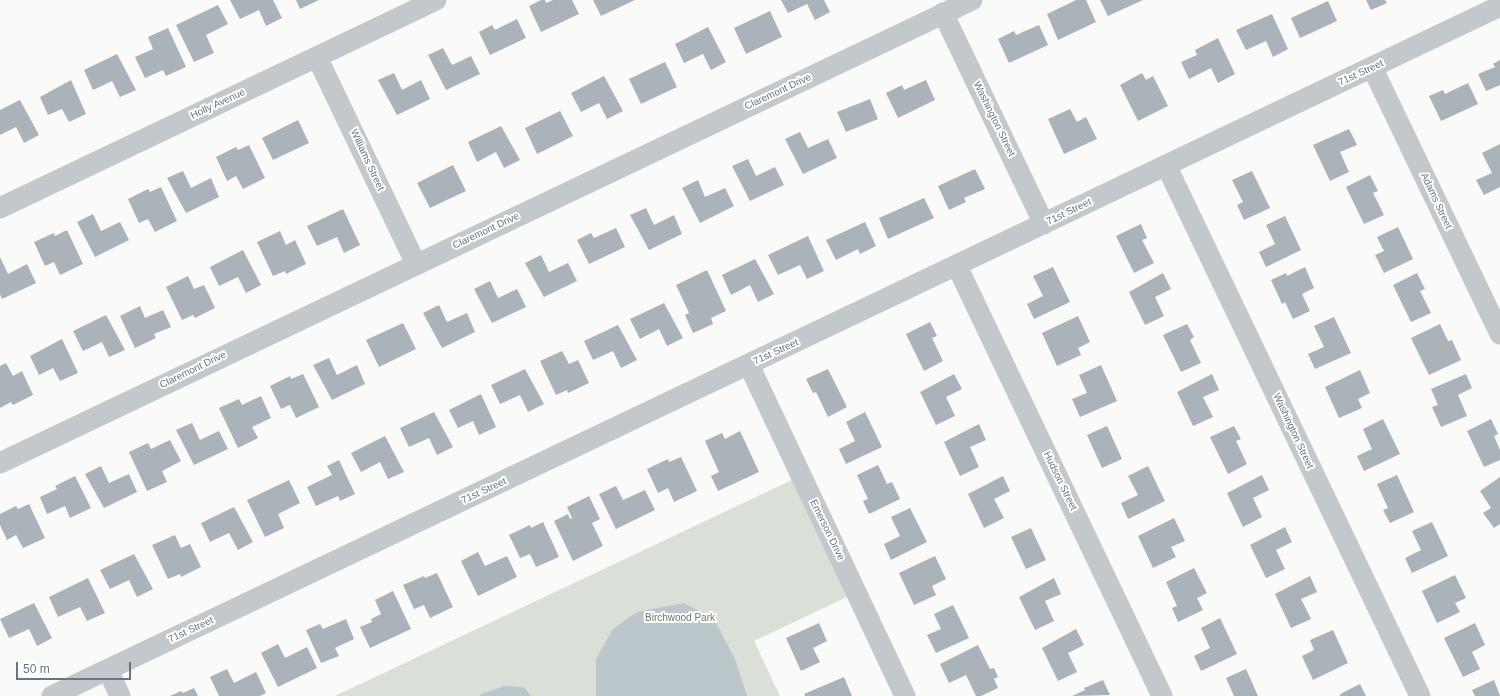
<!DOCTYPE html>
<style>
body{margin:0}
#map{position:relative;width:1500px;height:696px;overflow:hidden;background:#fafaf8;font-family:Arial,sans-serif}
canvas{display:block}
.scale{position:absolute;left:16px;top:662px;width:115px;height:18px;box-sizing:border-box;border:2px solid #657683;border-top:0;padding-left:5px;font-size:12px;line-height:14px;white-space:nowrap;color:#657683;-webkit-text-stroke:3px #fff;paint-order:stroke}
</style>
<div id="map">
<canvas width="1500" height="696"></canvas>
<div class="scale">50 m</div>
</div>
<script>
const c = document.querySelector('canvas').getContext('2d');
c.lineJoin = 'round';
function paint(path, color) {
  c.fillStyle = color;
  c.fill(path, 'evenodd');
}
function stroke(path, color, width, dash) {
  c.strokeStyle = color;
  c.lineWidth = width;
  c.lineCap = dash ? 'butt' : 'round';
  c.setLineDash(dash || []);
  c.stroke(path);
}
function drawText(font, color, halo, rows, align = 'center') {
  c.font = font + ' Arial,sans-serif';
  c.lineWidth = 4;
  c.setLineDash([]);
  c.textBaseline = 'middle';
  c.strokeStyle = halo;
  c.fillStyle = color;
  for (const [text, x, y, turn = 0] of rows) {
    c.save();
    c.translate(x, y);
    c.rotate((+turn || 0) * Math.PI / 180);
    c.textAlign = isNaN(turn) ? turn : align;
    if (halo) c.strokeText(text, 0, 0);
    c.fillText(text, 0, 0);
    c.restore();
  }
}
paint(new Path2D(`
 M792,480L847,597L754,641L780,696H335Z`), '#dadfd7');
paint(new Path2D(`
 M684,603L714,619L735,659L747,696H596V659L613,629L637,612Z
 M504,686L524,687L531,696H480L481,694Z`), '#bbc7cb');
paint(new Path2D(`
 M230,0H273L282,18L266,26L259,10L240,19Z
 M296,0H319L300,9Z
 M541,0H545L546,3L553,0H572L579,14L541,32L529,6Z
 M593,0H635L601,16Z
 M781,0H824L830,12L815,20L807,4L788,13Z
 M1076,0H1086L1096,22L1058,40L1047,14Z
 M1100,0H1143L1108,16Z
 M1366,0H1385L1387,3L1371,10Z
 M1328,1L1337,21L1300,38L1291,18Z
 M218,5L228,24L206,35L214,53L194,62L176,25Z
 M770,11L782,37L746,54L734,28Z
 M1272,14L1288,49L1273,57L1266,41L1246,50L1236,30Z
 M517,19L526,38L490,55L479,32L492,25L495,30Z
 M1039,25L1048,45L1009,63L998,39L1014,31L1016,35Z
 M708,27L726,62L711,70L703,54L684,63L675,44Z
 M168,28L186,67L166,76L163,70L145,78L135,57L153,49L148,37Z
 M1218,38L1235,74L1218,83L1211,68L1189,79L1181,62L1197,55L1195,50Z
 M443,48L452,65L471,56L480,74L446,90L428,55Z
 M117,54L136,90L120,97L112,81L93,90L84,70Z
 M1500,60V85L1486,91L1478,74L1495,67L1493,64Z
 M665,62L677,87L641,104L629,79Z
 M394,73L402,90L421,80L430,99L397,115L378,80Z
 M1142,73L1146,80L1153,76L1168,106L1138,121L1120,85Z
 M604,76L623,111L607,119L599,103L581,112L571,93Z
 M71,80L86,114L69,122L62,109L48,115L40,97Z
 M926,80L935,100L898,118L886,93L902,85L904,90Z
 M1468,83L1478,104L1441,121L1429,96L1443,90L1445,94Z
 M870,99L878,119L846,132L837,112Z
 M20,100L39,135L24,143L16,127L0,135V110Z
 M1070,109L1077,122L1086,117L1097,139L1064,154L1048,119Z
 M560,111L573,136L537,154L525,128Z
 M298,120L309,143L273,160L262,138Z
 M501,126L520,160L504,168L496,152L477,162L468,142Z
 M1349,129L1357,145L1340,152L1349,172L1330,181L1313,145Z
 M800,132L808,148L828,139L837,158L803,174L785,139Z
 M1500,144V187L1484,195L1476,180L1492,173L1482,153Z
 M249,145L265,178L243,189L236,176L227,181L216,157L236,147L238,150Z
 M748,159L756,176L775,167L784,185L750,201L732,166Z
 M453,165L466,191L430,208L417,183Z
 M975,169L985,189L964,198L966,202L949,210L938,186Z
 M183,171L191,188L211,178L219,197L186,213L167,178Z
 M1252,171L1270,208L1244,220L1237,205L1243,202L1232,180Z
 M1370,175L1378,191L1373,193L1384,215L1364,224L1346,187Z
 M698,180L705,197L725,188L734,206L700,223L682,188Z
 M161,187L177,221L155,232L148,219L139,223L128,199L148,189L150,192Z
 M924,198L934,218L888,239L879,218Z
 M646,208L654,225L674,215L682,234L649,250L630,215Z
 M343,209L360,245L344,253L337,237L317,246L307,226Z
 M93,214L101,231L120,222L129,240L95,257L77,222Z
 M1285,216L1301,250L1266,267L1259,252L1275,244L1266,225Z
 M865,222L876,246L860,254L858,249L836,260L826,240Z
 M1141,224L1147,238L1142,240L1154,263L1134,273L1116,236Z
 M1398,227L1413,259L1384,273L1375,255L1384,251L1377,237Z
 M616,228L625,247L589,264L577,240L591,233L594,238Z
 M67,230L83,264L60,275L54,262L45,266L34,242L54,233L55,236Z
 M280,231L286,245L295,240L306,264L286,274L285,271L273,276L257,242Z
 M808,236L824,271L807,279L800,265L778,275L768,255Z
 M243,250L261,285L246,293L238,277L219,286L210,267Z
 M541,255L549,272L568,263L577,281L544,297L525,263Z
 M0,257L8,274L27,264L36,283L2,299L0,294Z
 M755,259L774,294L758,302L750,285L731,295L722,275Z
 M1053,267L1070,302L1034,319L1027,304L1043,296L1033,276Z
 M1305,267L1314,288L1302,294L1310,311L1293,319L1285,302L1282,304L1271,280L1286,273L1287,276Z
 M707,270L726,311L711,318L713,324L693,333L685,315L689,313L676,285Z
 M1163,273L1171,289L1155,297L1164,316L1145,325L1129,292Z
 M1417,273L1425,289L1420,291L1431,313L1411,322L1393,285Z
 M188,276L194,289L204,285L215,308L195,318L193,315L182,320L166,287Z
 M490,281L498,298L517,289L526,307L492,323L474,289Z
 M664,303L683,338L667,346L659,329L640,339L630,319Z
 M439,305L447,322L467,313L475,332L442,348L423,313Z
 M140,306L145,318L163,310L171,327L154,334L156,338L135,348L120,316Z
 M106,315L125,350L109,357L102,342L83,351L73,331Z
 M1078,316L1090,342L1078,348L1081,355L1057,366L1042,333Z
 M1334,317L1351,353L1315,369L1308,354L1324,347L1314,326Z
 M930,322L937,336L932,338L943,361L924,371L906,334Z
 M403,323L416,349L379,367L366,340Z
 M1187,324L1194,337L1190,340L1201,363L1181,372L1163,335Z
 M1440,324L1448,341L1452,340L1461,360L1429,375L1411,338Z
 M618,325L637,360L621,368L613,351L593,360L584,341Z
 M62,339L78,373L60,381L53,368L39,375L30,356Z
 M562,351L569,364L578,360L589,383L568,393L567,390L556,395L540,361Z
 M329,358L337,375L357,365L365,384L332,400L313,365Z
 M6,363L13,376L22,371L33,395L13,405L11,402L0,408V366Z
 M1101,365L1117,401L1080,417L1072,399L1087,393L1079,375Z
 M525,369L544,404L528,412L520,395L500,404L491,385Z
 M828,369L847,407L828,417L816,392L813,393L806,379Z
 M1360,370L1370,393L1358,399L1362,408L1339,418L1325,387Z
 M303,374L319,407L296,418L290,405L281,409L270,386L290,376L291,379Z
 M954,374L962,389L946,397L955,416L936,425L920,392Z
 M1212,374L1219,390L1203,397L1213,417L1193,426L1177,392Z
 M1466,374L1472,388L1458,395L1467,416L1441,427L1432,407L1438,405L1431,389Z
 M481,394L496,427L479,435L473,421L458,428L449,410Z
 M261,396L271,418L252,427L258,438L238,448L219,408L239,399L242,405Z
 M434,412L453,447L437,455L429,438L409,447L400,428Z
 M865,412L882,447L846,464L839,449L855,441L846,422Z
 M1383,419L1400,454L1364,471L1357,456L1372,449L1363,429Z
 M1491,419L1498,434L1494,436L1500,450V460L1484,467L1467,431Z
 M192,423L200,440L219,431L228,449L194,465L176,430Z
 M979,424L986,440L970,447L979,467L960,476L944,442Z
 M1107,426L1122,459L1102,468L1087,435Z
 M1234,426L1241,439L1236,441L1247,464L1228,474L1210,437Z
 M740,431L759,472L718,491L711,476L719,472L705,441L722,433L725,439Z
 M385,436L404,472L388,479L380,462L361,472L351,453Z
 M170,440L181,461L162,471L167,482L147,491L129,452L148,443L151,449Z
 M681,457L697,491L674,502L668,488L658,493L647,469L668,459L669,462Z
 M339,460L355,494L340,501L338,496L316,506L307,487L332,475L327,466Z
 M878,465L887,484L892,482L900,499L869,514L863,501L868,499L857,475Z
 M101,466L109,483L129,474L137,492L104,508L85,474Z
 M1148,466L1165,501L1128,519L1121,503L1138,495L1128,476Z
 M1262,475L1269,490L1253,498L1262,517L1243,527L1227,493Z
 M1397,475L1414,512L1390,523L1383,510L1388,508L1377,484Z
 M75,476L91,508L70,518L65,506L47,514L40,497L57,489L55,486Z
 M1003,476L1010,491L994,499L1004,518L984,528L968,494Z
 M1500,477V524L1494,528L1483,513L1491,508L1480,491Z
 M289,480L300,503L278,514L284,528L265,537L247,500Z
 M616,486L623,500L645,490L655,510L616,529L599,494Z
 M589,496L600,519L592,523L603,546L573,561L554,521L568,514L570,519L572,518L567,507Z
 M29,504L45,538L23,548L16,535L7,540L0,525V514L16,506L18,509Z
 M234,507L253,542L238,550L229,533L210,542L201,523Z
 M910,508L927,542L891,560L884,544L900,536L891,517Z
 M1174,518L1185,541L1171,547L1176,557L1153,568L1138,536Z
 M543,522L559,557L536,567L530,554L520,558L509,535L530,525L531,528Z
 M1432,522L1448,556L1412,573L1405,558L1421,550L1412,531Z
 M1285,527L1292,542L1276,550L1285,569L1266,578L1250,545Z
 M1031,528L1046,560L1026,569L1011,537Z
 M175,535L181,548L190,544L201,567L181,577L180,574L168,579L152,545Z
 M478,552L485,566L507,556L517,577L478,596L461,561Z
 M134,554L153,589L137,597L129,580L110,589L100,570Z
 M935,556L946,579L932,586L936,595L914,605L899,573Z
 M1194,568L1207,593L1197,598L1203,610L1178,622L1172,608L1177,606L1166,582Z
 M437,573L453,607L430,618L424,605L414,609L403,585L424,576L425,578Z
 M1455,575L1466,598L1455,603L1460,612L1437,623L1422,591Z
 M1310,576L1317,592L1301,599L1311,619L1291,628L1275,594Z
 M88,578L105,613L87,621L80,607L58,617L49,597Z
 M1054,578L1061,594L1045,601L1054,621L1035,630L1019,597Z
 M393,591L411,629L370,648L360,627L372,622L371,619L381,614L375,600Z
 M34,603L52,638L37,646L29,629L9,638L0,619Z
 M953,605L969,638L936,653L927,635L941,629L934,614Z
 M1220,618L1237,654L1201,671L1194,656L1210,648L1201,628Z
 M346,619L354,639L335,648L339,656L321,663L306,630L320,624L323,629Z
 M819,623L827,641L813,648L820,662L801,671L786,638Z
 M1475,623L1485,645L1472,652L1480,669L1463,677L1444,638Z
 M1076,629L1084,645L1068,653L1077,672L1058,681L1042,648Z
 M1333,630L1348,663L1313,680L1302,656L1314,650L1310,640Z
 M278,644L285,658L307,647L317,668L278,687L261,653Z
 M978,645L990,669L994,668L998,677L994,679L998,688L981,696H976L966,675L949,683L940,664Z
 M227,669L234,683L256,672L266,693L260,696H219L210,677Z
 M1246,669L1258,696H1234L1226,678Z
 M844,677L852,696H805L804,694Z
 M1103,680L1110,695L1072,696L1085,690L1084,688Z
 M1494,680L1500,696H1475L1472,690Z
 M1360,684L1366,696H1339L1342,693Z
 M194,688L198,696H170L181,691L183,693Z`), '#aab3b9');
stroke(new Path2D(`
 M943,13L1044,224
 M317,57L416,264
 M1372,67L1500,334
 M1166,165L1420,696
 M0,208L436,0
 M957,266L1162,696
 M749,365L905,696
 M0,463L972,0
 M108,670L120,696
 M52,696L1500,6`), '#c3c8cc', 21);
drawText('10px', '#657683', '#fff', [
 ["71st Street",1361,73,-25],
 ["Claremont Drive",778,92,-25],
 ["Holly Avenue",218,104,-25],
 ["Washington Street",994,119,64],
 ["Williams Street",367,160,65],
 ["Adams Street",1436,201,65],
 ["71st Street",1069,212,-26],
 ["Claremont Drive",486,231,-25],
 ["71st Street",776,352,-25],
 ["Claremont Drive",193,370,-26],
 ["Washington Street",1293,431,65],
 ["Hudson Street",1060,481,64],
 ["71st Street",484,491,-25],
 ["Emerson Drive",827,530,64],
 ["71st Street",191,630,-25]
]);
drawText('10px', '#687a64', '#fff', [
 ["Birchwood Park",680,618]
]);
</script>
